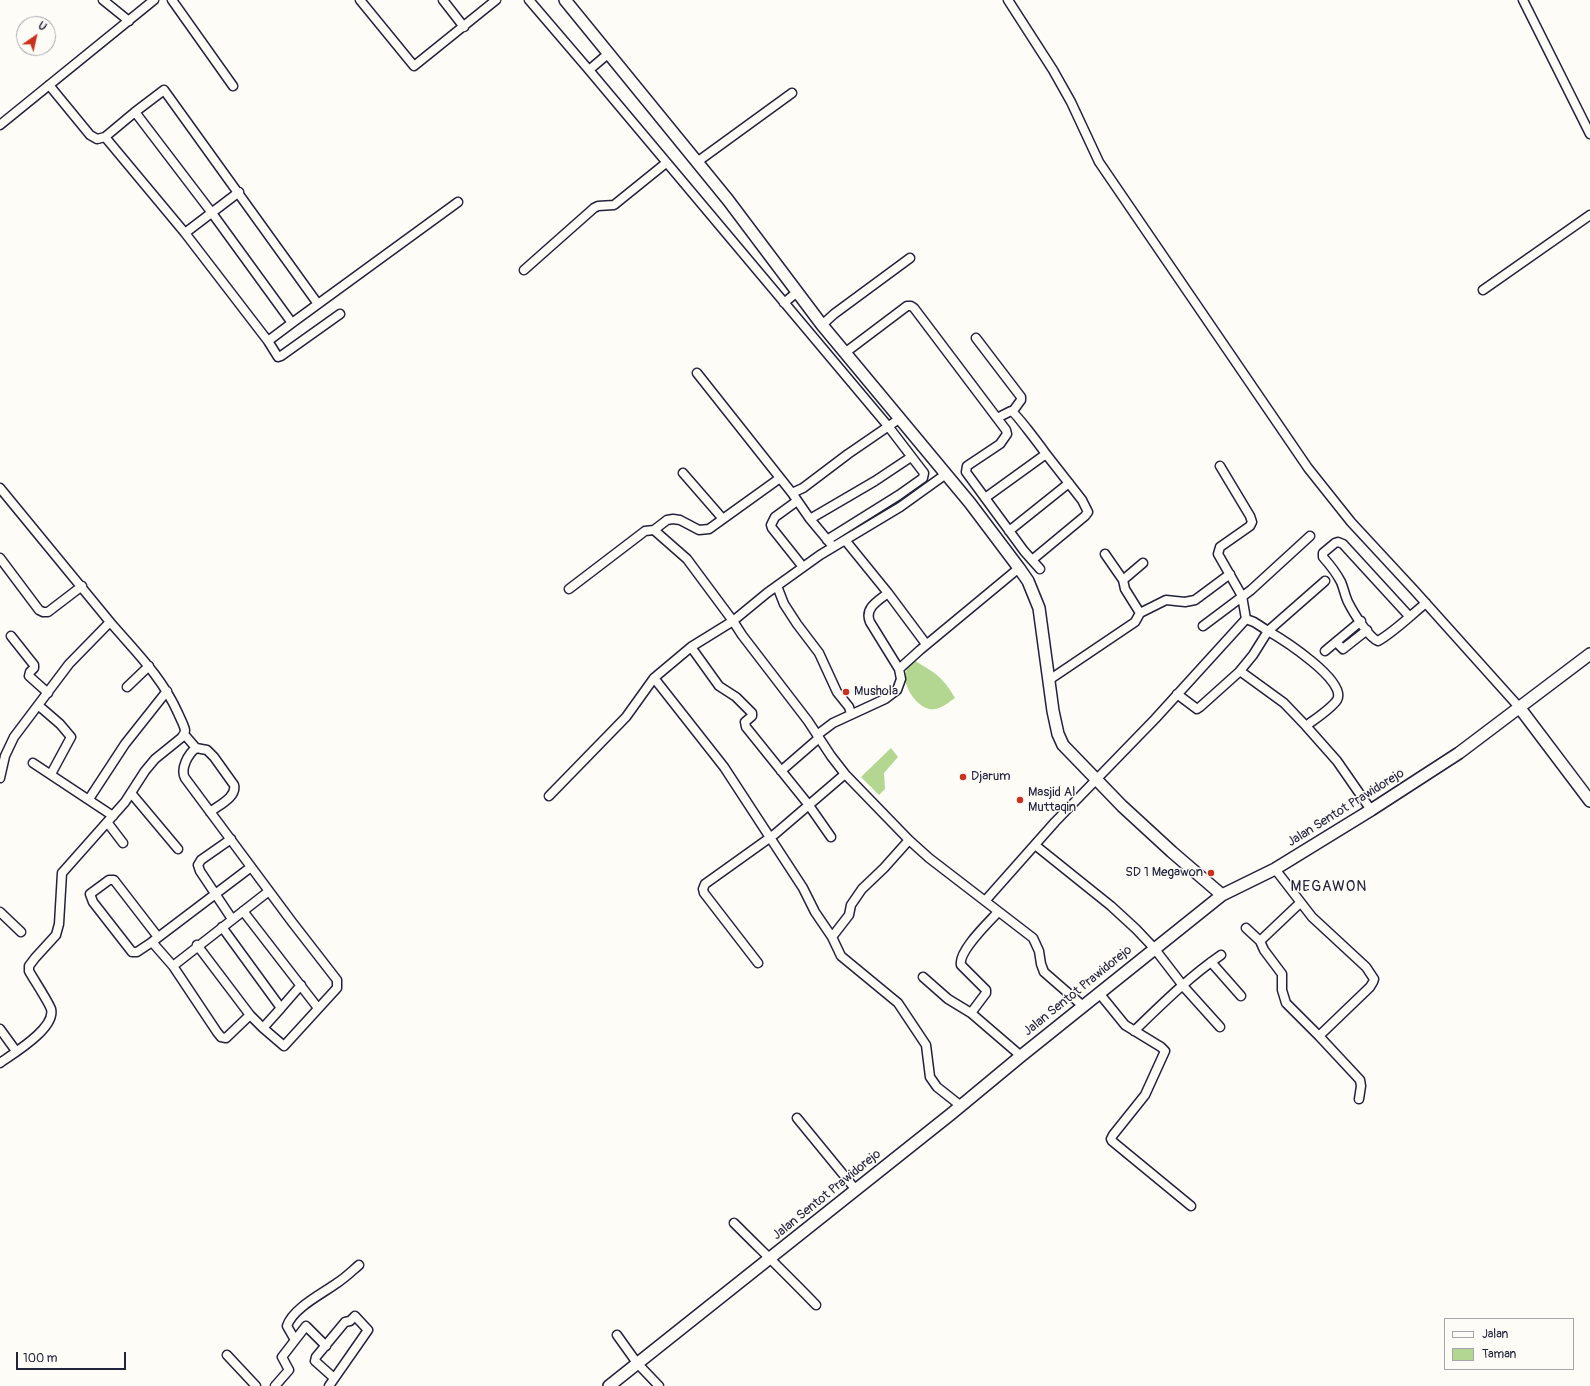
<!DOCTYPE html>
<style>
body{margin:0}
#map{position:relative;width:1590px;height:1386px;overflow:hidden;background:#fdfcf7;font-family:Pangolin,sans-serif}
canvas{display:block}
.legend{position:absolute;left:1444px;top:1318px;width:130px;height:52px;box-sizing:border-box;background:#fdfcf7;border:1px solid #a5a5ac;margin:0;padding:5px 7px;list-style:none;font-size:12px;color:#22223b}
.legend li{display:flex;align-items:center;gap:8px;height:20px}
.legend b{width:20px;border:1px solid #a5a5ac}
.north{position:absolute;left:16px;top:16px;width:40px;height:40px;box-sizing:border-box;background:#fdfcf7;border:1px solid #a5a5ac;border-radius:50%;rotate:34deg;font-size:11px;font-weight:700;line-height:16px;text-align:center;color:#22223b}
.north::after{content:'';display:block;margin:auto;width:14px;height:18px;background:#c8321e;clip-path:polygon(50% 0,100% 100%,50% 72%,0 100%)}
.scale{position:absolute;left:16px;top:1352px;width:110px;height:18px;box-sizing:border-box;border:2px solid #22223b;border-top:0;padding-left:5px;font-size:12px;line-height:14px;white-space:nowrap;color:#22223b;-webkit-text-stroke:3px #fdfcf7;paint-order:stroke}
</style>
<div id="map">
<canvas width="1590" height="1386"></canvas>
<ul class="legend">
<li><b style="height:5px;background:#fdfcf7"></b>Jalan</li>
<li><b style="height:11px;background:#b3d690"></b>Taman</li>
</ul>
<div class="north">U</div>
<div class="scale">100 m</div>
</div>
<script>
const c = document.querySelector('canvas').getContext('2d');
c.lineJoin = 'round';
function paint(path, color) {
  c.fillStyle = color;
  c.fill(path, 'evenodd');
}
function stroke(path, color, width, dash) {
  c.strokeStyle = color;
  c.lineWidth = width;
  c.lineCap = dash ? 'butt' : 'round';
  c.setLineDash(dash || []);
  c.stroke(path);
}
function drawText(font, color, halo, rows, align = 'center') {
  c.font = font + ' Pangolin,sans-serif';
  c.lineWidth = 3;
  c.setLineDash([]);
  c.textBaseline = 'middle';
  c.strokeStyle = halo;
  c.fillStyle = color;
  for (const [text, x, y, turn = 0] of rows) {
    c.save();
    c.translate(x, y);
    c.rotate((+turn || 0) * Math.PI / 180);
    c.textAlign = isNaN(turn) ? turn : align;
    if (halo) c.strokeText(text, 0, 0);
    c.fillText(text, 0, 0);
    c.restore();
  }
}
paint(new Path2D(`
 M912,659C933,672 942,675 955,698C950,701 945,706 939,708C923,715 907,693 905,679C905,672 908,664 912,659Z
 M891,748L898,757L884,773L885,789L879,795L861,777Z`), '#b3d690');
const street = new Path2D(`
 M103,0L129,21
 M172,0L233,86
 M360,0L414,66L496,0
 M443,0L464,27
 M529,0L589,70L609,53
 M1008,0L1053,70L1071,102L1099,162L1308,468L1351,522L1414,590L1519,707
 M1523,0L1590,134
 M589,70L888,426L924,473L923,478L899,495L827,540
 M49,85L90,135L97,139L105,137L135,112L164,90L318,304L292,323
 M135,112L212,213L292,323L268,341L185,233
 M0,125L154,0
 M105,137L185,233L239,192
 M697,162L792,93
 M524,270L594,208L598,206L614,205L666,163
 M1483,290L1590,215
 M784,303L797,292
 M318,304L458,202
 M822,325L834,314L910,258
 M976,338L1021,397V400L1013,411
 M268,341L278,357L281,356L340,314
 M846,352L907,306H911L914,308L1006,430L1007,434L1000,444L967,466L966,472L1024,551L1032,560L1085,516L1088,512L1082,500L1046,454L985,498
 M697,373L792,493L803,488L848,454L899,419
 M997,418L1011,411C1015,412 1041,447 1046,454
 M683,473L723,519
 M0,488L110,622L69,664L14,737L5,756L0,778
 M792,493L810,519L875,481L911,457
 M797,501L775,517L771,525L772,528L803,567
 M810,519L830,543
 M654,530L667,520L673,519L680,520L699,530L709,529L780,478
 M1009,531L1069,483
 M845,540L888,593L926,644
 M1105,554L1123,580
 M0,558L39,610L43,612H48L82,586
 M1032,560L1040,569
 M1325,581L1268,631C1282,639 1348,681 1337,700C1331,709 1315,719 1306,726L1337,761L1371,810
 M777,586L784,604L797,624L819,653L837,692L849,707L851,714
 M569,589L645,531L654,530L687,559L733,621L767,593L820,555L900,507L946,474
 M888,593C878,601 864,608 870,622L899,669
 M1140,613L1166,600L1185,602L1195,600L1230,574
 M1409,616L1343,544L1338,542L1335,543L1323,553V557C1330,565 1336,572 1341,582C1344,589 1345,596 1348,602C1353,612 1369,638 1378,641C1394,632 1411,615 1426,603
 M1203,626L1251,590L1310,536
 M11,636L34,665V668L30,672L29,676L48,693
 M1336,642L1343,649L1367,630
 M691,647L719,686L736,697L752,713V716L745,722L746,727L808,804L831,837
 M1325,651L1361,621
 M1240,671L1284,703L1306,726
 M654,678L724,767L803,888L815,912L832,937L841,956L898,1003L926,1045L930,1077L937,1087L961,1106
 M1049,680L1135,622L1140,613L1125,589L1123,580L1143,563
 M127,687L149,666
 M1177,694L1197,709L1200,707L1239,672L1253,655L1268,631L1254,622L1246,619
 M38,705L60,724L71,737L51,774
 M184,734L196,748L207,750L214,757L234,785C237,797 219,805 210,812
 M817,735L833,723L885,699L897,690L901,679L899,669L920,650L1019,568
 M196,748C188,754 180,769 185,778L292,922L337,980V988L284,1046L263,1028L250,1015
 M33,763L113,816
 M781,771L819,738
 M131,793L178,849
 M549,796L626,717L654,678L691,647L733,621L742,635L808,721L831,756L845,774L909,840L929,858L1033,938L1039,951L1041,964L1044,972L1083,1006
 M89,799L125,744L167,691
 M107,822L123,843
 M231,839L201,860L198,865L200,871L232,919
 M1035,845L1111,906L1136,929L1154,948L1184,987L1220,1027
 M1275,869L1312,917L1366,967L1374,979L1373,982L1370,987L1319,1036L1286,1003L1282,990V974L1264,950L1260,941L1300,903
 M985,901L1055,822L1155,719L1246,619L1242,596L1218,554L1220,547L1250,526L1252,522L1250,516L1220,466
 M243,911L318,1008
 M0,912L21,932
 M998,912C989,922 958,951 961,965L986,990V993L971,1013L1021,1056
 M222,927L281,1008L263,1028
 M1246,928L1260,941
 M832,937L849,915L851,905L862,889L884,868L909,840
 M152,942L137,952H132L93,902L90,894L109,880H114L158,937
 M197,945L250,1015L226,1038L221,1037L217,1032L173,966L269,891
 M1211,962L1241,996
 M758,963L704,893L703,889L705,884L775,834L845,774
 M173,966L152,942L251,867
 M923,977L948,999L971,1013
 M1099,993L1125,1025L1161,1047L1165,1051L1145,1095L1113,1135L1111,1139L1112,1141L1191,1206
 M281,1008L301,985
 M0,1029L16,1051
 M1134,1031C1162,1004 1189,977 1221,955
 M1319,1036L1360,1080L1361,1086L1359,1099
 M0,1063C14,1053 56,1028 51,1009C48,1001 34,980 29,971V966L35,958L56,935L59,924L62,873L125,802L145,771L155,759L181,738C183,736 185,734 185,730C184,725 180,718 178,713C162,677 135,651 110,622
 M797,1118L856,1190
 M734,1223C761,1250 789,1277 816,1305
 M617,1335L637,1363L659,1386
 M295,1340L287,1326C293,1308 322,1294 337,1283C345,1278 352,1271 359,1265
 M227,1355L256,1386
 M275,1386L289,1370L282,1357L306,1326L326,1346
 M329,1386L368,1330L355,1316L350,1321L345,1322L316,1357L315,1361L334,1378`);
const secondary = new Path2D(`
 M565,0L728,200L822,325L970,503L1019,568L1028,581L1039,608L1053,711L1058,734L1063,745L1122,806L1172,852L1222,895
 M1519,707L1590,801
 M609,1386L951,1114L1021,1056L1222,895L1275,869L1371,810L1459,753L1590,654`);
stroke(street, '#22223b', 11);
stroke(secondary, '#22223b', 14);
stroke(street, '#fdfcf7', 8);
stroke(secondary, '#fdfcf7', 11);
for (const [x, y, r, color] of [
 [846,692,4,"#c8321e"],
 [963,777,4,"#c8321e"],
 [1020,800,4,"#c8321e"],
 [1211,873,4,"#c8321e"]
]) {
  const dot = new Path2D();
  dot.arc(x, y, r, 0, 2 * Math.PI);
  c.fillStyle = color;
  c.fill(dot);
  stroke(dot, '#fdfcf7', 1.5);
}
drawText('13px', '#22223b', '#fdfcf7', [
 ["Mushola",854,692],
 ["Djarum",971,777],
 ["Masjid Al",1028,793],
 ["Muttaqin",1028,808],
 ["SD 1 Megawon",1203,873,"right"]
], 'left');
drawText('13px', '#22223b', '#fdfcf7', [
 ["Jalan Sentot Prawidorejo",1346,808,-32],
 ["Jalan Sentot Prawidorejo",1078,991,-39],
 ["Jalan Sentot Prawidorejo",827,1195,-39]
]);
c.letterSpacing = '1px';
drawText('15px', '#22223b', '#fdfcf7', [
 ["MEGAWON",1329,887]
]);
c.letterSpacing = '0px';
</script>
